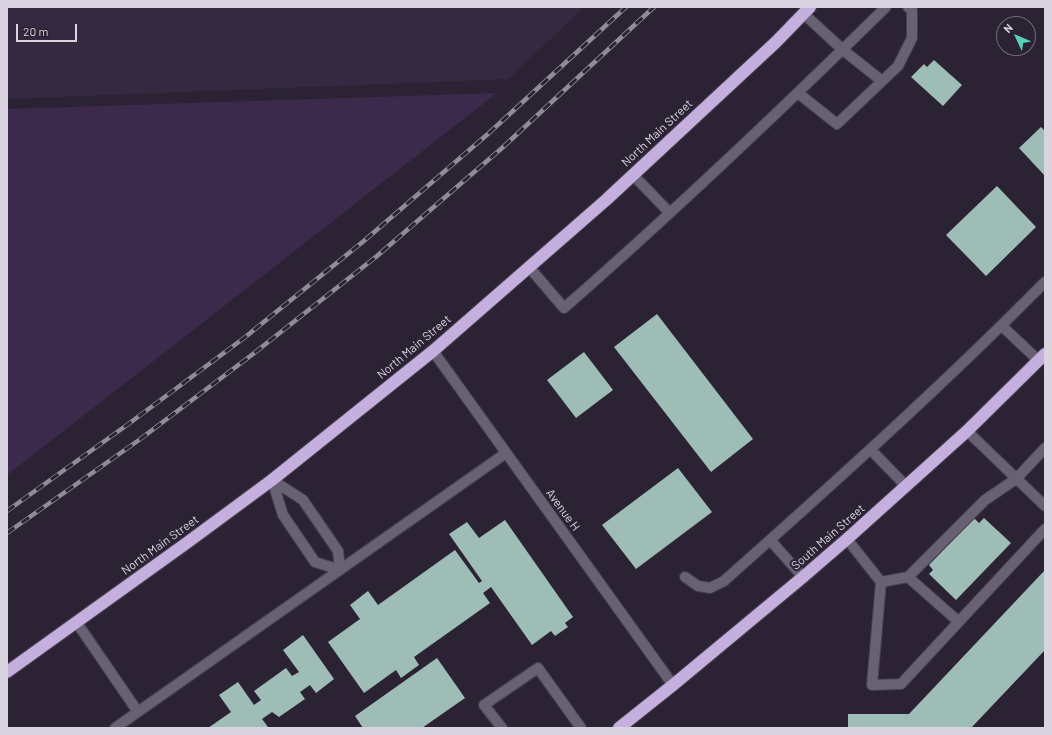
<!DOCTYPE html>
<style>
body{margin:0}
#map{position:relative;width:1052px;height:735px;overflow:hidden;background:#2b2334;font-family:Barlow,sans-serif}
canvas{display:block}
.frame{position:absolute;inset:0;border:8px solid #d9d4e0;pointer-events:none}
.north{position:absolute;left:996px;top:16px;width:40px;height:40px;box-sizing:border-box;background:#2b2334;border:1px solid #716a79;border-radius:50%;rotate:314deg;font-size:11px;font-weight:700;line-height:16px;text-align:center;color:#d9d4e0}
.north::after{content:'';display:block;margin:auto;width:14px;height:18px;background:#5bcebb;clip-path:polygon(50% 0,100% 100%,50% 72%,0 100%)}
.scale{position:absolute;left:16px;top:24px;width:61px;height:18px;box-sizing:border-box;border:2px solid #d9d4e0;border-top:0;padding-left:5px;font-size:12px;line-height:14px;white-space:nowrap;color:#d9d4e0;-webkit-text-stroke:3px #2b2334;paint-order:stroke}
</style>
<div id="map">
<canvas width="1052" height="735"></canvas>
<div class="frame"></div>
<div class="north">N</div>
<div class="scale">20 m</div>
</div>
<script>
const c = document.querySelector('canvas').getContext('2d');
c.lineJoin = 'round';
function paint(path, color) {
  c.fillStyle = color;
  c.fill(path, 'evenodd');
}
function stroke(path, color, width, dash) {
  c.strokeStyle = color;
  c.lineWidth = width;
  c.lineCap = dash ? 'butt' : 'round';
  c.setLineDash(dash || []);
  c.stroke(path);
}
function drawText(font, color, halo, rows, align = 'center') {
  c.font = font + ' Barlow,sans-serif';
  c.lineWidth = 4;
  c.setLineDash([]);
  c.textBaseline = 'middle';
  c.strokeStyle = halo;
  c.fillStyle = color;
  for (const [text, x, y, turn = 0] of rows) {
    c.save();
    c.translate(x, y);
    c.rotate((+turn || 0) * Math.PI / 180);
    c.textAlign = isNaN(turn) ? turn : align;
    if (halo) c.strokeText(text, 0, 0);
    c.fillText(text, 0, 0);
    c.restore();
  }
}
paint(new Path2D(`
 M7,7H584L509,79L7,99Z`), '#342941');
paint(new Path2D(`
 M497,93L196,328L7,475V109Z`), '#3b2a4c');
paint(new Path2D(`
 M934,60L962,85L943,106L911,77L924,64L927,67Z
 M1041,127L1045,131V176L1019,148Z
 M997,186L1036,227L986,276L946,235Z
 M657,314L753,439L711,472L614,347Z
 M584,352L613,390L576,418L547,380Z
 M678,468L712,512L636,569L602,525Z
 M974,518L979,523L984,518L1011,543L956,600L929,574L933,570L929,565Z
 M505,520L573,617L565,623L568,627L555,636L551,631L532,645L491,587L483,593L490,603L414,657L419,665L401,678L396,670L364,693L328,642L360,619L350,605L368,591L378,605L455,550L479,583L482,581L449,534L467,522L479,538Z
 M1045,570V650L971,728H848V714H909Z
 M303,635L334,679L316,693L310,685L300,692L305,699L279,717L272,712L262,719L268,727L266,728H208L231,712L219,695L238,682L254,705L261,700L254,691L286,668L292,676L299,672L283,650Z
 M437,658L465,698L422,728H363L355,716Z`), '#9fbdb7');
const minor = new Path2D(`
 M804,14L843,50L882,81
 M798,93L837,124L898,66L912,38V10L908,7
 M633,175L670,213
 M529,267L564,308C675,211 781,110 886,7
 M1002,326L1039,361
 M433,351L673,685
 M967,431L1045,506
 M871,450L906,486
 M272,480L303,500L338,551L340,570L315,562L283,515Z
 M847,539L881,582L872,685L901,684L1045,529
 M770,540L803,577
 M685,577L698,586L710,588L724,581C833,484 942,386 1045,282
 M908,577L959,622
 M881,582L908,577L985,500L1016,479L1045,448
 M77,623L138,712
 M115,728L506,453
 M502,728L484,705L538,668L581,728`);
const highway = new Path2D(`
 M7,672L188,542L272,480L433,351L606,200L776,42L810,7
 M619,728L673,685L803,577L847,539L967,431L1045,354`);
stroke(minor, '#473f50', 12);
stroke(highway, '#473f50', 14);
stroke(minor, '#686073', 10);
stroke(highway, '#c4afde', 12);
const rail = new Path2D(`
 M7,511L127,425L244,338L365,240L489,133L626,7
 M7,533L139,440L253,354L377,256L502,148L654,7`);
stroke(rail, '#918b99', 4.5);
stroke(rail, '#2b2334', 3, [9]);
drawText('12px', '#d9d4e0', '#2b2334', [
 ["North Main Street",657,133,-43],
 ["North Main Street",414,347,-40],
 ["Avenue H",563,510,54],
 ["South Main Street",828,537,-41],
 ["North Main Street",160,545,-36]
]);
</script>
